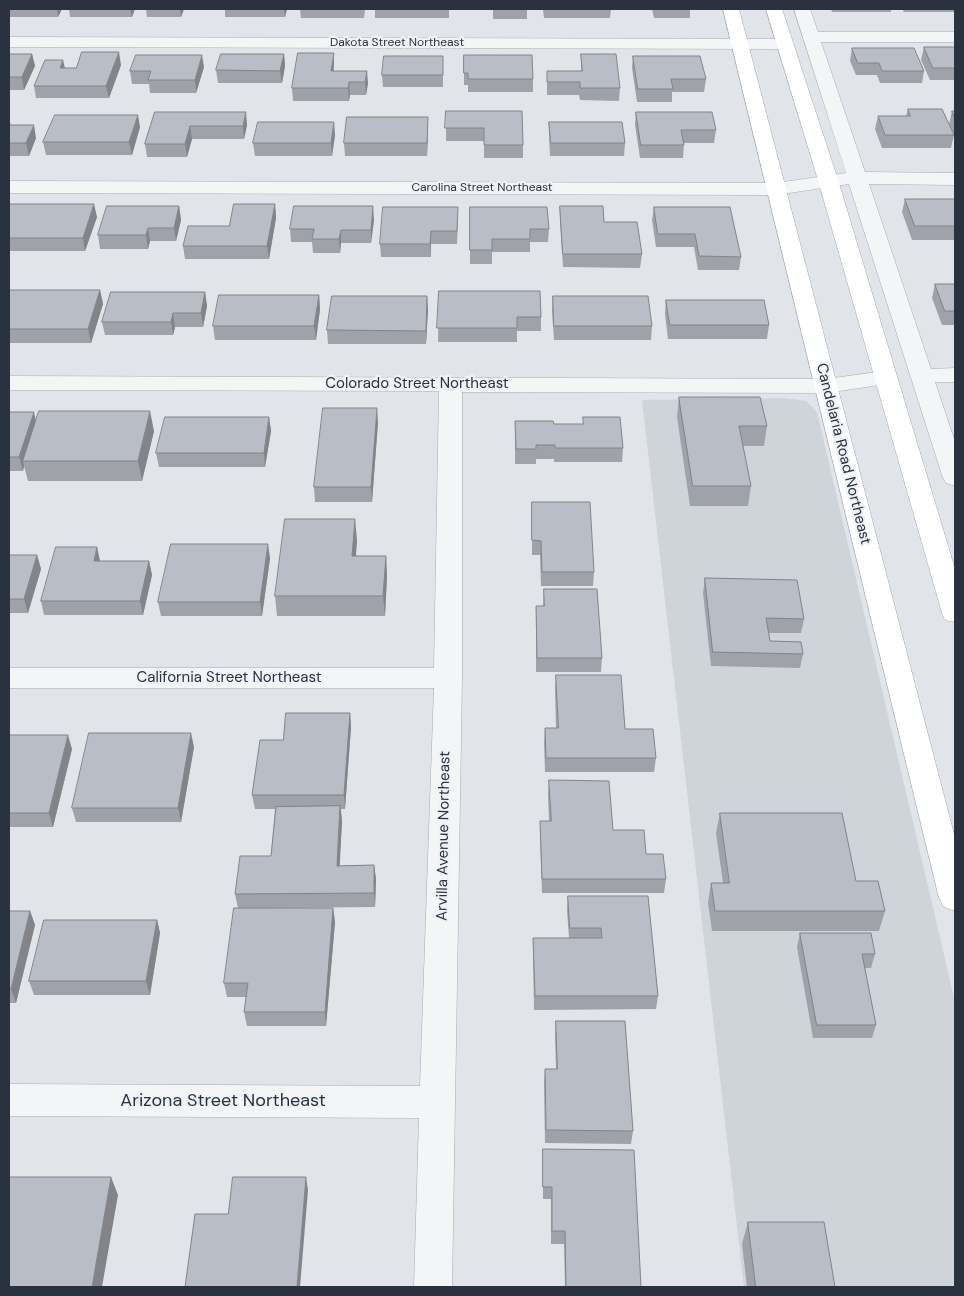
<!DOCTYPE html>
<style>
body{margin:0}
#map{position:relative;width:964px;height:1296px;overflow:hidden;background:#e1e4e8;font-family:"DM Sans",sans-serif}
canvas{display:block}
.frame{position:absolute;inset:0;border:10px solid #2b323f;pointer-events:none}
</style>
<div id="map">
<canvas width="964" height="1296"></canvas>
<div class="frame"></div>
</div>
<script>
const c = document.querySelector('canvas').getContext('2d');
c.lineJoin = 'round';
function paint(path, color) {
  c.fillStyle = color;
  c.fill(path, 'evenodd');
}
function stroke(path, color, width, dash) {
  c.strokeStyle = color;
  c.lineWidth = width;
  c.lineCap = dash ? 'butt' : 'round';
  c.setLineDash(dash || []);
  c.stroke(path);
}
function drawText(font, color, halo, rows, align = 'center') {
  c.font = font + ' "DM Sans",sans-serif';
  c.lineWidth = 4.5;
  c.setLineDash([]);
  c.textBaseline = 'middle';
  c.strokeStyle = halo;
  c.fillStyle = color;
  for (const [text, x, y, turn = 0] of rows) {
    c.save();
    c.translate(x, y);
    c.rotate((+turn || 0) * Math.PI / 180);
    c.textAlign = isNaN(turn) ? turn : align;
    if (halo) c.strokeText(text, 0, 0);
    c.fillText(text, 0, 0);
    c.restore();
  }
}
paint(new Path2D(`
 M783,398L806,401L817,412L955,1002V1287H744L642,400Z`), '#cfd3da');
const minor = new Path2D(`
 M794,9H810L818,32H955V42H821L865,172L955,173V185L869,184L931,369L955,368V382H935L955,442V486L946,483L943,478L849,184L776,195L9,193V181L776,183L846,173Z
 M9,37L785,39L791,40L794,44L791,48L785,49L9,47Z
 M885,371L893,373L896,378L893,383L826,393L462,392V678L452,1287H414L419,1118L9,1116V1084L420,1086L434,688H9V668H434L439,391L9,390V376L826,379Z`);
const major = new Path2D(`
 M723,9H739L955,838V911L944,907L939,898Z
 M766,9H782L838,180L955,569V622L945,620L942,613L818,180Z`);
stroke(minor, '#a7abb2', 1);
stroke(major, '#a1a9b3', 1);
paint(minor, '#f3f5f7');
paint(major, '#fff');
paint(new Path2D(`
 M9,9H62L58,17H9Z
 M69,9H135L132,17H70Z
 M146,9H184L181,17H147Z
 M225,9H287L285,17H225Z
 M300,9H365L364,18H301Z
 M375,9H449V18H375Z
 M493,9H527V19H493Z
 M543,9H611L610,18H544Z
 M623,9H690V18H654L652,9Z
 M831,9H891V12H832Z
 M902,9H955V12H904Z
 M924,47H955V80H930L921,60Z
 M852,48L924,71L922,83H880L877,75H856L850,61Z
 M9,54H32L35,66L24,90H9Z
 M284,54L285,66L282,83H218L216,70Z
 M581,54L620,88L619,101L580,100L579,95H547V71H581Z
 M464,55L533,79V92H468V85H464Z
 M443,56V87H383L382,75Z
 M633,56L706,79L704,92H672V102H637L632,68Z
 M121,65L109,98H36L34,86L76,68Z
 M334,65V71L368,83L366,95H350L349,101H293L292,88Z
 M204,67L196,93H150L149,84H132L130,71Z
 M908,109L954,135L951,148H882L875,129L878,116H906Z
 M446,111L523,145V158H484V141H446Z
 M952,111H955V137L949,124Z
 M155,112L247,125L244,139H192L187,157H147L145,144Z
 M636,112L716,130L714,143H684L683,158H640L635,125Z
 M9,119L11,125L36,138L29,156H9Z
 M549,122L625,143L624,156H550L549,135Z
 M140,127L132,155H46L43,142Z
 M428,130L427,156H345L344,143Z
 M335,135L332,156H255L253,143Z
 M905,199H955V240H912L902,212Z
 M9,204L97,217L85,251H9Z
 M275,204L276,218L269,259H185L183,246L229,226Z
 M179,206L181,220L176,241H150L148,249H100L98,235Z
 M560,206L604,222L642,254L640,268L563,267L560,219Z
 M470,207L549,229L548,242H530V252H492V264H470Z
 M654,207L741,257L739,270H698L694,247H656L652,220Z
 M374,220L371,243H341L340,253H313L312,242H291L290,229Z
 M458,220L457,244H431V257H381L380,244Z
 M935,284H955V325H942L932,298Z
 M9,290H100L103,304L91,343H9Z
 M439,291L541,317V331H517V342H438Z
 M205,292L207,306L203,327H175L173,335H105L102,322Z
 M319,295L320,309L316,340H215L213,326Z
 M427,296L428,310L426,344H328L327,330Z
 M553,296L652,326L651,340H554L552,310Z
 M666,300L769,325L767,339H668L665,314Z
 M679,397L767,426L764,446H743L751,486L748,506H690L677,417Z
 M9,412L36,421L154,431L142,481H28L24,466L23,471H9Z
 M269,417L271,431L265,467H159L156,453Z
 M583,417L623,448L622,462H554V459H536V464H515V421L554,424H583Z
 M378,422L372,502H315L314,487Z
 M532,502L594,572L593,586H541L540,555H532Z
 M357,540L356,556H386L387,576L385,616H277L275,596Z
 M97,547L100,561H149L152,575L143,615H44L41,601Z
 M9,555H37L41,569L28,613H9Z
 M270,558L262,616H161L158,602Z
 M705,578L804,619L801,633H769L770,641L803,654L800,668L711,666L703,593Z
 M544,589L602,658L601,672H536V606H543Z
 M556,675L625,729L656,758L654,772H545L544,742L545,728H556L555,689Z
 M350,713L351,727L345,809H341L342,821L339,866L374,865L376,879L375,907L273,908H333L335,922L326,1026H247L244,1012L246,997H227L224,983L238,908L235,894L271,856L275,809H255L252,795L283,740Z
 M9,735L72,749L53,827H9Z
 M194,747L181,822H76L72,808Z
 M549,780L613,830L646,854L666,879L664,893H542L540,835V821H549L548,795Z
 M720,813L885,911L879,931H712L708,903L711,883H723L716,833Z
 M568,896H648L658,996L656,1009L534,1010L533,952V938H569L567,910Z
 M9,911H30L35,925L16,1003H9Z
 M157,920L160,933L150,995H34L29,981Z
 M800,933L875,954L871,968H865L876,1025L872,1038H813L797,947Z
 M556,1021L633,1131L631,1144L545,1143L544,1083L545,1069H556L555,1035Z
 M543,1149L641,1287H565L564,1244H551V1199H543Z
 M748,1222L835,1287H747L742,1244Z`), '#9fa3a9');
paint(new Path2D(`
 M57,9H62L58,17Z
 M130,9H135L132,17Z
 M180,9H184L181,17Z
 M284,9H287L285,17Z
 M119,52L121,65L109,98L106,86Z
 M334,53V65L331,83V71Z
 M32,54L35,66L24,90L22,77Z
 M284,54L285,66L282,83L280,71Z
 M202,55L204,67L196,93L195,80Z
 M63,60L66,72L60,68Z
 M367,71L368,83L366,95L365,82Z
 M349,82L350,95L349,101L348,88Z
 M246,112L247,125L244,139L243,126Z
 M138,115L140,127L132,155L129,142Z
 M428,117V130L427,156V143Z
 M334,122L335,135L332,156L331,143Z
 M34,125L36,138L29,156L26,143Z
 M190,126L192,139L187,157L185,144Z
 M94,204L97,217L85,251L83,238Z
 M275,204L276,218L269,259L267,246Z
 M179,206L181,220L176,241L174,228Z
 M373,206L374,220L371,243V230Z
 M148,228L150,241L148,249L146,235Z
 M341,230V243L340,253L339,239Z
 M431,231V257L430,244Z
 M100,290L103,304L91,343L88,329Z
 M205,292L207,306L203,327L201,313Z
 M319,295L320,309L316,340L314,326Z
 M427,296L428,310L426,344V331Z
 M173,313L175,327L173,335L171,322Z
 M377,408L378,422L372,502L371,487Z
 M150,411L154,431L142,481L138,461Z
 M34,412L37,426L23,461L24,466L23,471L19,457Z
 M269,417L271,431L265,467L264,453Z
 M355,519L357,540L354,576L352,556Z
 M268,544L270,558L262,616L260,602Z
 M97,547L100,562L94,561Z
 M37,555L41,569L28,613L24,599Z
 M386,556L387,576L385,616L383,596Z
 M149,561L152,575L143,615L140,601Z
 M350,713L351,727L345,809L344,795Z
 M191,733L194,747L181,822L178,808Z
 M68,735L72,749L53,827L49,813Z
 M340,806L342,821L339,880L337,866Z
 M374,865L376,879L375,907L374,893Z
 M333,908L335,922L326,1026L325,1012Z
 M30,911L35,925L16,1003L11,989Z
 M157,920L160,933L150,995L146,981Z
 M111,1177L118,1195L102,1287H92Z
 M306,1177L308,1190L300,1287H297Z`), '#82848a');
const building = new Path2D(`
 M924,47H955V68H933Z
 M852,48H914L924,71H882L879,63H858Z
 M82,52H119L106,86H34L45,60H63L60,68H76Z
 M298,53H334L331,71H367L365,82H349L348,88H292Z
 M9,54H32L22,77H9Z
 M221,54H284L280,71L216,70Z
 M581,54H616L620,88H580V82H547V71H582Z
 M136,55H202L195,80H148L151,71H130Z
 M464,55H532L533,79H468V73H464Z
 M384,56H443V75H382Z
 M633,56H700L706,79H671L673,89H638Z
 M908,109H942L954,135H885L878,116H910Z
 M446,111H522L523,145H484V128H445Z
 M952,111H955V118Z
 M155,112H246L243,126H190L185,144H145Z
 M636,112H712L716,130H681L684,145H641Z
 M55,115H138L129,142H43Z
 M347,117H428L427,143H344Z
 M258,122H334L331,143H253Z
 M549,122H622L625,143H551Z
 M9,125H34L26,143H9Z
 M905,199H955V226H915Z
 M9,204H94L83,238H9Z
 M234,204H275L267,246H183L188,226H229Z
 M107,206H179L174,228H148L146,235H98Z
 M294,206H373L371,230H341L339,239H312L314,229H290Z
 M560,206H603L604,222H637L642,254H563Z
 M383,207H458L457,231H431L430,244H380Z
 M470,207H547L549,229H530V239H492V250H470Z
 M654,207H730L741,257L699,256L695,234H658Z
 M935,284H955V311H945Z
 M9,290H100L88,329H9Z
 M439,291H540L541,317H517V328H437Z
 M111,292H205L201,313H173L171,322H102Z
 M219,295H319L314,326H213Z
 M332,296H427L426,331L327,330Z
 M553,296H648L652,326H554Z
 M666,300H764L769,325H670Z
 M679,397H760L767,426H739L751,486H693Z
 M323,408H377L371,487H314Z
 M39,411H150L138,461H23Z
 M9,412H34L19,457H9Z
 M165,417H269L264,453H156Z
 M583,417H620L623,448H555V445H536V449H516L515,421H553L554,424H583Z
 M532,502H590L594,572H542L541,541L532,540Z
 M285,519H355L352,556H386L383,596H275Z
 M171,544H268L260,602H158Z
 M56,547H97L94,561H149L140,601H41Z
 M9,555H37L24,599H9Z
 M705,578L797,580L804,619L766,618L770,641L801,642L803,654L713,652Z
 M544,589H597L602,658H537L536,606H544Z
 M556,675H621L625,729H653L656,758H546L545,728H558Z
 M286,713H350L344,795H252L260,740H283Z
 M89,733H191L178,808H72Z
 M9,735H68L49,813H9Z
 M549,780L609,781L613,830H644L646,854H663L666,879H542L540,821H551Z
 M340,806L337,866L374,865V893L235,894L240,856H271L276,807Z
 M720,813H842L856,881H878L885,911H715L711,883H729Z
 M568,896H648L658,996H535L533,938H602L601,928H570Z
 M234,908H333L325,1012H244L248,983H224Z
 M9,911H30L11,989H9Z
 M44,920H157L146,981H29Z
 M800,933H871L875,954H862L876,1025H817Z
 M556,1021H625L633,1131L546,1130L545,1069H557Z
 M543,1149L634,1150L641,1287H566L565,1231H552V1187H543Z
 M9,1177H111L92,1287H9Z
 M233,1177H306L297,1287H185L195,1214H228Z
 M748,1222H824L835,1287H756Z`);
paint(building, '#b9bdc5');
stroke(building, '#82848a', 1);
drawText('12px', '#2b323f', '#f0f3f6', [
 ["Dakota Street Northeast",397,43],
 ["Carolina Street Northeast",482,188]
]);
drawText('15px', '#2b323f', '#f0f3f6', [
 ["Colorado Street Northeast",417,384],
 ["Candelaria Road Northeast",843,454,76],
 ["California Street Northeast",229,678],
 ["Arvilla Avenue Northeast",444,836,-89]
]);
drawText('18px', '#2b323f', '#f0f3f6', [
 ["Arizona Street Northeast",223,1101]
]);
</script>
